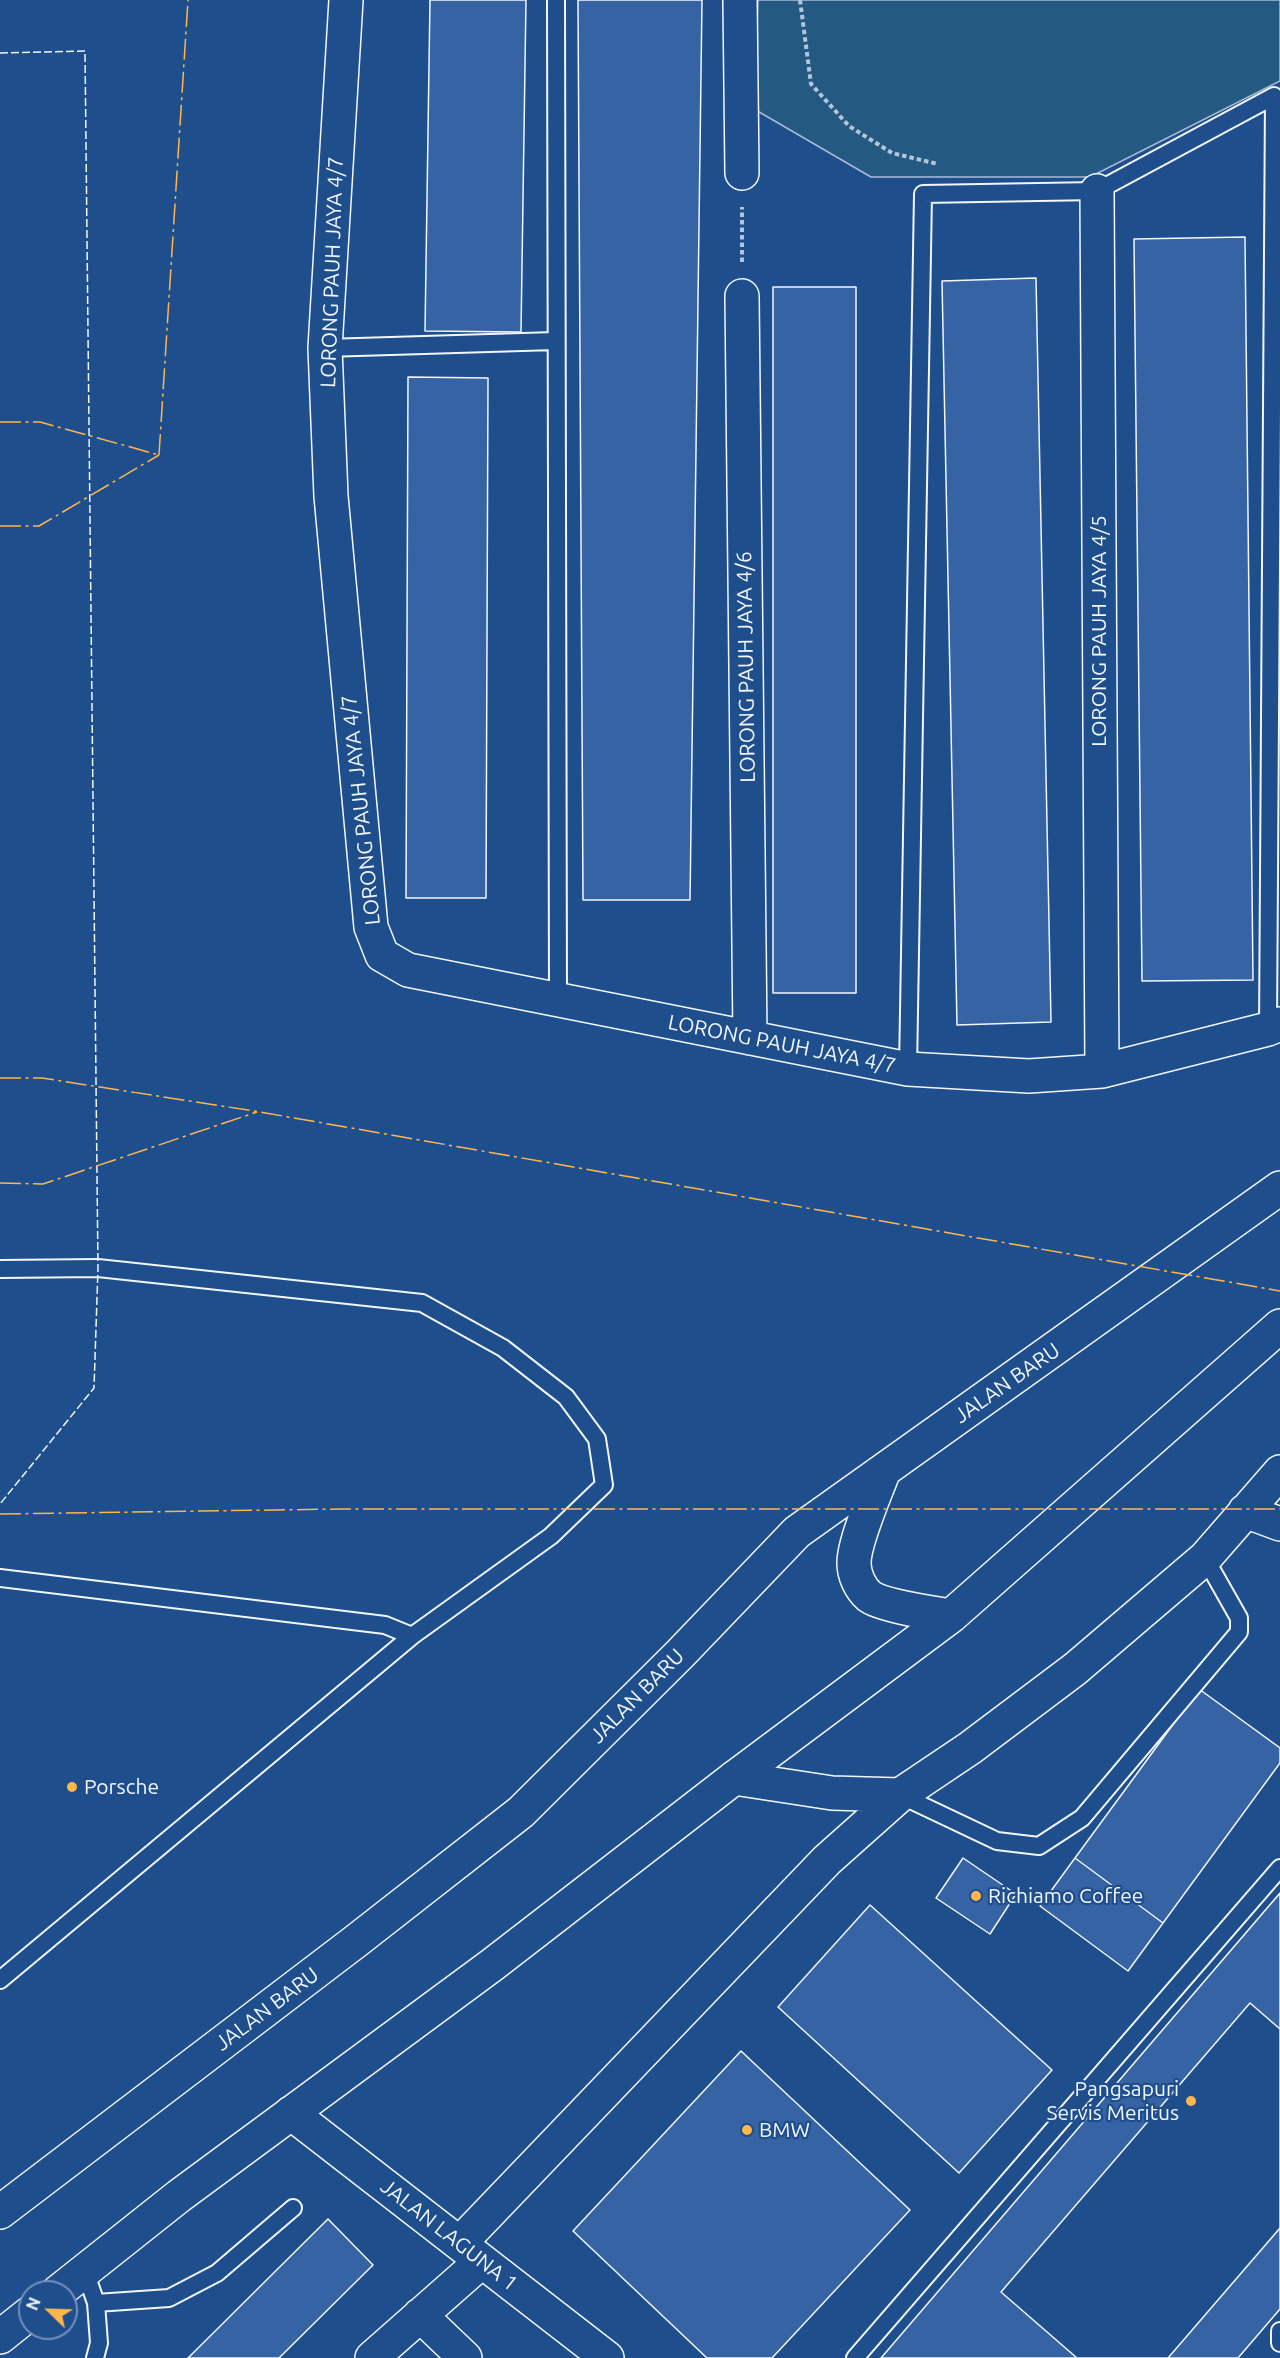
<!DOCTYPE html>
<style>
body{margin:0}
#map{position:relative;width:1280px;height:2358px;overflow:hidden;background:#1f4e8c;font-family:Ubuntu,sans-serif}
canvas{display:block}
.north{position:absolute;left:18px;top:2280px;width:60px;height:60px;box-sizing:border-box;background:#1f4e8c;border:2px solid #7391ba;border-radius:50%;rotate:293deg;font-size:16px;font-weight:700;line-height:24px;text-align:center;color:#f2f6ff}
.north::after{content:'';display:block;margin:auto;width:21px;height:27px;background:#ffb74d;clip-path:polygon(50% 0,100% 100%,50% 72%,0 100%)}
</style>
<div id="map">
<canvas width="1280" height="2358"></canvas>
<div class="north">N</div>
</div>
<script>
const c = document.querySelector('canvas').getContext('2d');
c.lineJoin = 'round';
function paint(path, color) {
  c.fillStyle = color;
  c.fill(path, 'evenodd');
}
function stroke(path, color, width, dash) {
  c.strokeStyle = color;
  c.lineWidth = width;
  c.lineCap = dash ? 'butt' : 'round';
  c.setLineDash(dash || []);
  c.stroke(path);
}
function drawText(font, color, halo, rows, align = 'center') {
  c.font = font + ' Ubuntu,sans-serif';
  c.lineWidth = 4.5;
  c.setLineDash([]);
  c.textBaseline = 'middle';
  c.strokeStyle = halo;
  c.fillStyle = color;
  for (const [text, x, y, turn = 0] of rows) {
    c.save();
    c.translate(x, y);
    c.rotate((+turn || 0) * Math.PI / 180);
    c.textAlign = isNaN(turn) ? turn : align;
    if (halo) c.strokeText(text, 0, 0);
    c.fillText(text, 0, 0);
    c.restore();
  }
}
const green = new Path2D(`
 M758,0H1280V81L1090,177H871L754,109Z`);
paint(green, '#245a82');
stroke(green, '#a8bbd7', 1.5);
const building = new Path2D(`
 M430,0H526L521,332L425,331Z
 M578,0H702L690,900H583Z
 M1245,237L1253,980L1142,981L1134,239Z
 M1036,278L1051,1022L957,1025L942,281Z
 M773,287H856V993H773Z
 M408,377L488,378L486,898H406Z
 M1199,1689L1280,1748V1763L1163,1923L1075,1858Z
 M963,1858L1016,1894L990,1934L936,1898Z
 M1075,1858L1163,1923L1128,1971L1040,1906Z
 M1280,1893V2309L1238,2358H881Z
 M870,1905L1052,2070L959,2173L778,2007Z
 M1250,2003L1280,2029V2228L1168,2358H1077L1001,2292Z
 M741,2051L910,2210L772,2358H707L573,2231Z
 M328,2219L373,2265L279,2358H188Z`);
paint(building, '#3563a3');
stroke(building, '#f2f6ff', 1.5);
const lane = new Path2D(`
 M556,0L558,1000
 M325,348L555,341
 M908,1069L923,194L1097,191L1274,96L1268,1029
 M0,1269L98,1268L422,1303L503,1348L566,1397L597,1439L604,1485L551,1536L412,1636L0,1980
 M0,1578L385,1625L412,1636
 M900,1795L997,1841L1039,1846L1082,1818L1239,1632V1618L1205,1558
 M85,2271L96,2303L169,2298L217,2273L293,2208
 M1280,2331V2343
 M95,2358L99,2343L96,2303
 M855,2358L1280,1868`);
const street = new Path2D(`
 M346,0L325,348L331,496L371,927L382,955L408,970L908,1069L1029,1076L1102,1071L1268,1029L1280,1024
 M740,0L742,173
 M1097,191L1102,1071
 M742,296L750,1038
 M1245,1511L1280,1524
 M734,1778L832,1793L900,1795
 M291,2113L607,2358
 M460,2243L827,1860L900,1795L970,1748L1075,1669L1205,1558L1280,1472
 M420,2315L465,2358
 M372,2358L482,2261`);
const highway = new Path2D(`
 M884,1470C876,1492 854,1541 854,1563C854,1575 860,1588 869,1596C882,1606 933,1613 951,1616
 M0,2212L356,1941L521,1812L680,1654L797,1532L1280,1188
 M58,2292L179,2196L492,1965L734,1778L951,1616L1280,1326
 M0,2337L30,2313`);
stroke(lane, '#f2f6ff', 20);
stroke(street, '#f2f6ff', 36);
stroke(highway, '#f2f6ff', 36);
stroke(new Path2D(`
 M800,0L811,84L849,126L892,153L938,164
 M742,262V207`), '#b3c4dc', 4, [4.5, 3]);
stroke(lane, '#1f4e8c', 16);
stroke(street, '#1f4e8c', 33);
stroke(highway, '#1f4e8c', 33);
stroke(new Path2D(`
 M0,53L85,51L98,1268L94,1388L0,1504`), '#f2f6ff', 1.5, [8, 3]);
stroke(new Path2D(`
 M0,422H40L159,455
 M159,455L188,0
 M0,526H39L159,455
 M0,1078H42L260,1112L1280,1291
 M0,1183L43,1184L257,1112
 M0,1514L341,1509H1280`), '#ffb74d', 1.5, [21, 4.5, 3, 4.5]);
for (const [x, y, r, color] of [
 [72,1787,6,"#ffb74d"],
 [976,1896,6,"#ffb74d"],
 [1191,2101,6,"#ffb74d"],
 [747,2130,6,"#ffb74d"]
]) {
  const dot = new Path2D();
  dot.arc(x, y, r, 0, 2 * Math.PI);
  c.fillStyle = color;
  c.fill(dot);
  stroke(dot, '#1f4e8c', 2);
}
drawText('21px', '#f2f6ff', '#1f4e8c', [
 ["LORONG PAUH JAYA 4/7",332,272,-88],
 ["LORONG PAUH JAYA 4/5",1099,631,-90],
 ["LORONG PAUH JAYA 4/6",746,667,-91],
 ["LORONG PAUH JAYA 4/7",361,810,-96],
 ["LORONG PAUH JAYA 4/7",782,1044,11],
 ["JALAN BARU",1007,1383,-35],
 ["JALAN BARU",637,1696,-45],
 ["JALAN BARU",267,2009,-37],
 ["JALAN LAGUNA 1",449,2235,38]
]);
drawText('21px', '#f2f6ff', '#1f4e8c', [
 ["Porsche",84,1787],
 ["Richiamo Coffee",988,1896],
 ["Pangsapuri",1179,2089,"right"],
 ["Servis Meritus",1179,2113,"right"],
 ["BMW",759,2130]
], 'left');
</script>
